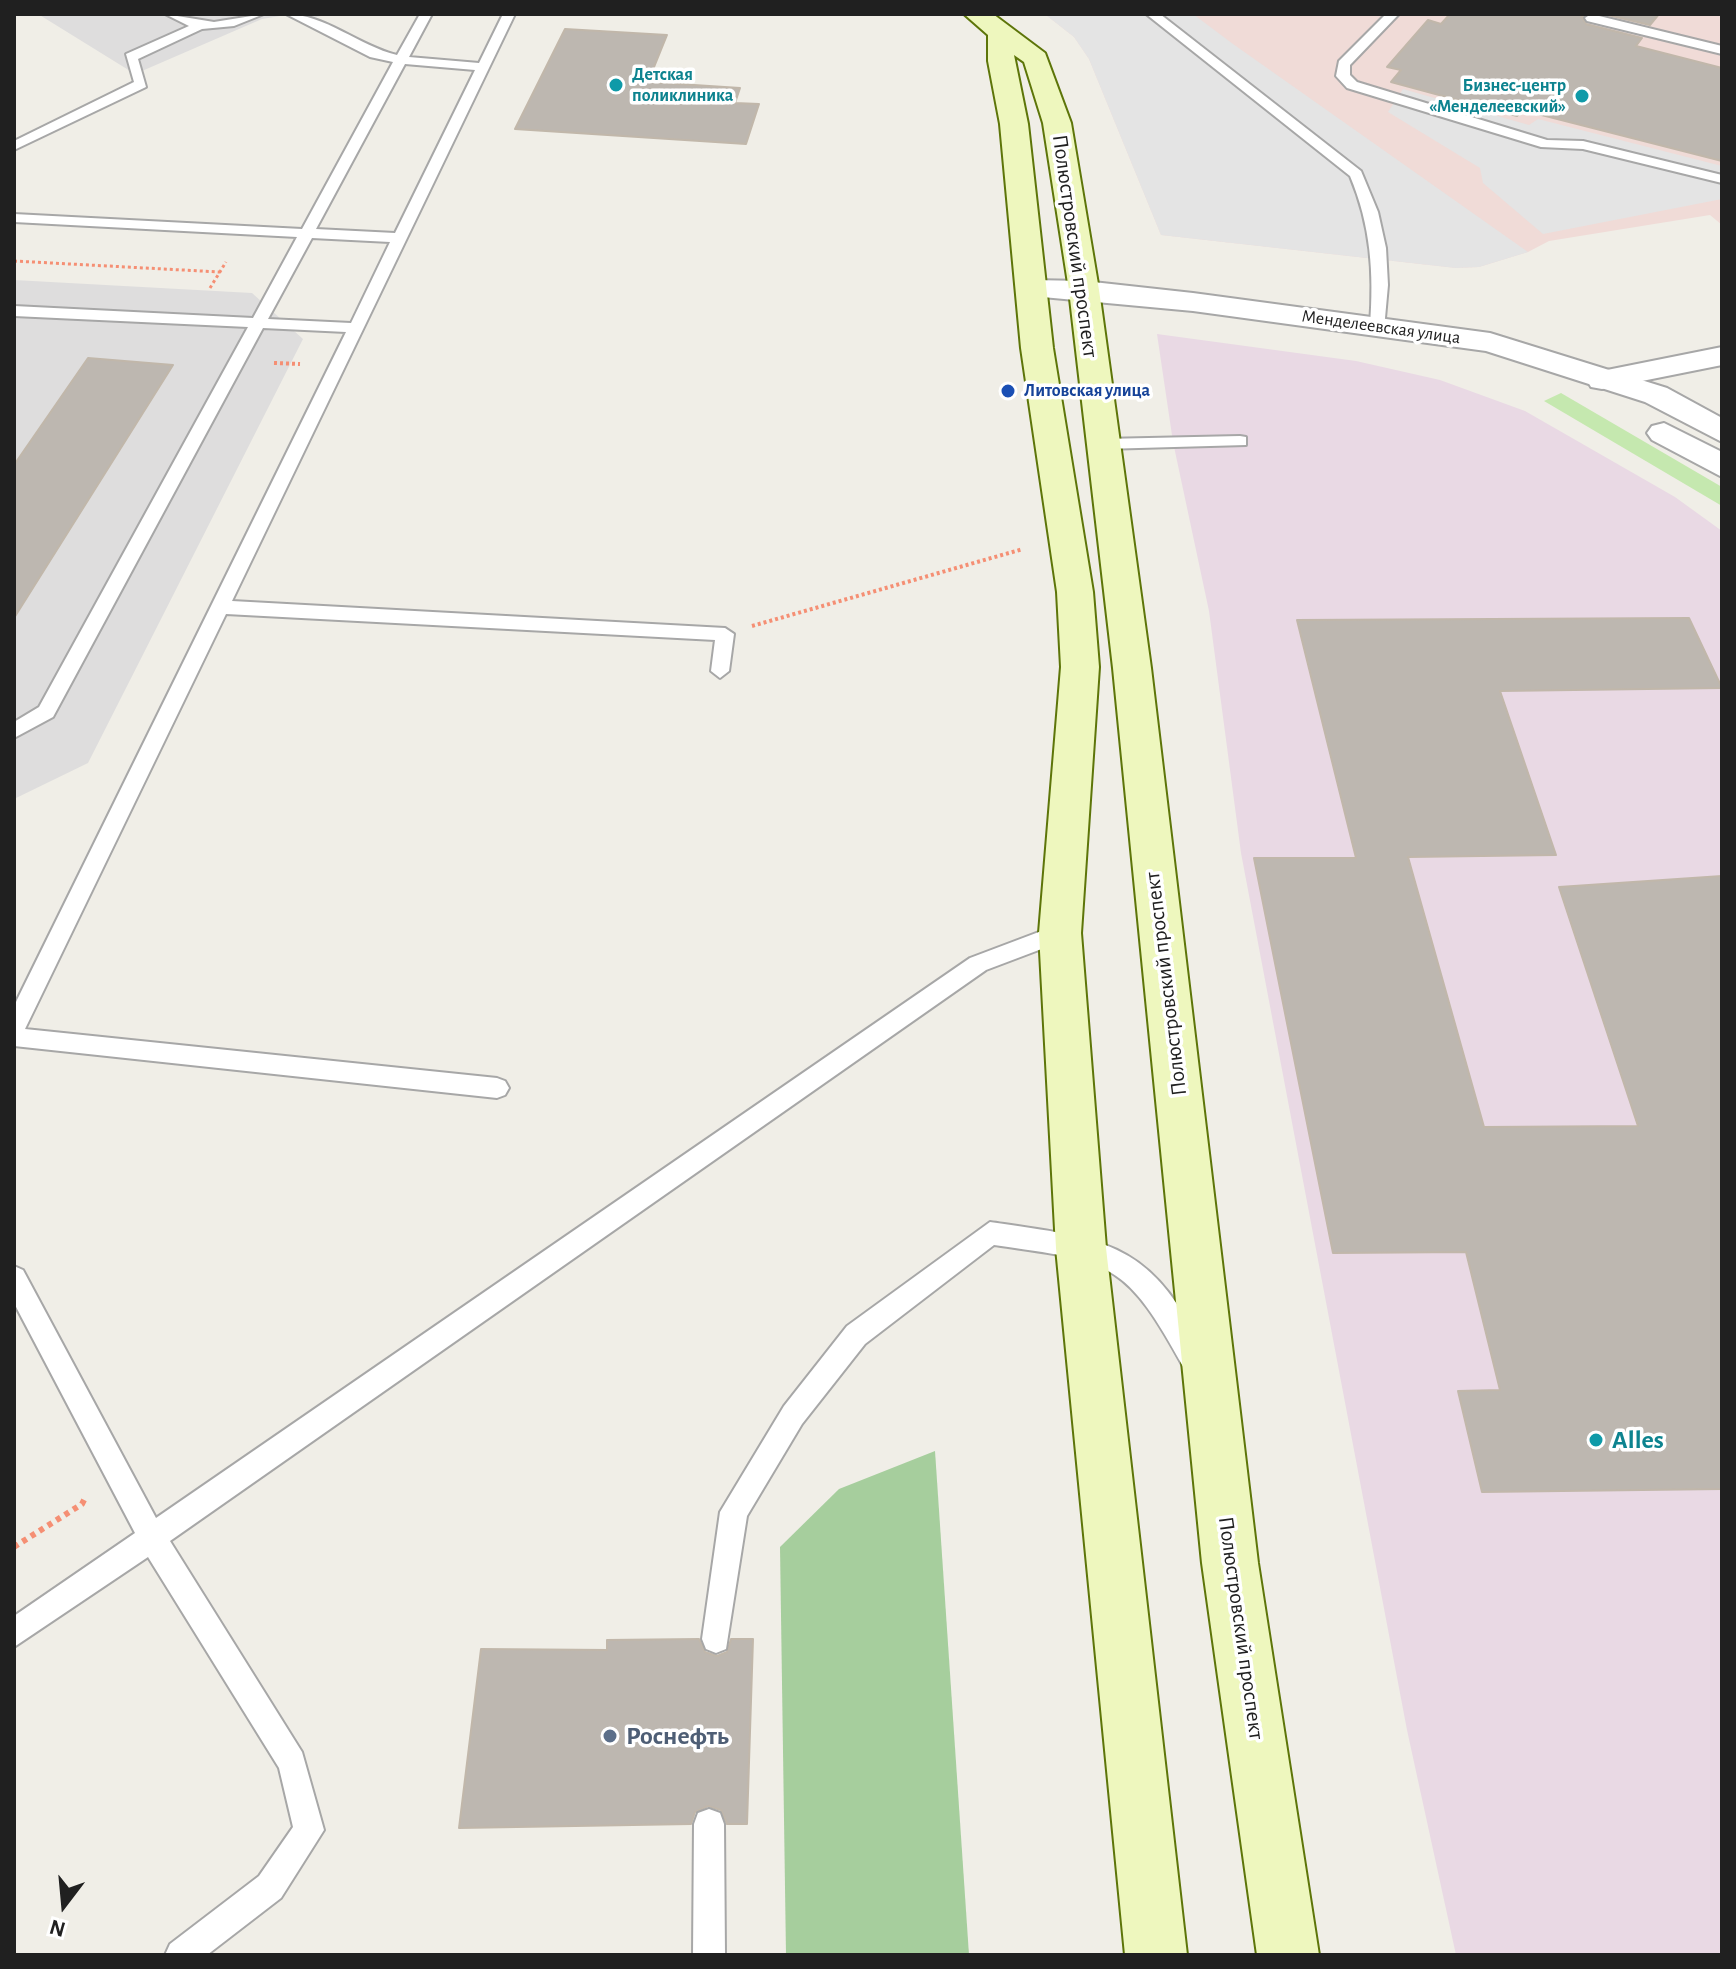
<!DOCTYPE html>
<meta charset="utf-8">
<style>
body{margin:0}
#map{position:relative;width:1736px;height:1969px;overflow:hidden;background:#f0eee7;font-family:"Alegreya Sans",sans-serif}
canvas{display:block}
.frame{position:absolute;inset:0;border:16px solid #202020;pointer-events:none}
.north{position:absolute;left:24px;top:1865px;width:80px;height:80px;-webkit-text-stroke:6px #fff;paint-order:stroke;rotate:196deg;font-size:22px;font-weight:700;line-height:32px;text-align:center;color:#202020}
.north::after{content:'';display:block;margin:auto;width:28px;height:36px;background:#202020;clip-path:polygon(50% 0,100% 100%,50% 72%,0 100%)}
</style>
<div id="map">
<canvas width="1736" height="1969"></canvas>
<div class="frame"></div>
<div class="north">N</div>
</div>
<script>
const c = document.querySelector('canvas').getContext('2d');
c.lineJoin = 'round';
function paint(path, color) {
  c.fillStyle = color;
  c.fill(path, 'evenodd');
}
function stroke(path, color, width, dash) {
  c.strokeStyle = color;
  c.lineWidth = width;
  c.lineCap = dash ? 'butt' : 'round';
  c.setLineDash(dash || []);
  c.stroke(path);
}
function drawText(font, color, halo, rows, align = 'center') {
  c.font = font + ' "Alegreya Sans",sans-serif';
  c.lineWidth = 7;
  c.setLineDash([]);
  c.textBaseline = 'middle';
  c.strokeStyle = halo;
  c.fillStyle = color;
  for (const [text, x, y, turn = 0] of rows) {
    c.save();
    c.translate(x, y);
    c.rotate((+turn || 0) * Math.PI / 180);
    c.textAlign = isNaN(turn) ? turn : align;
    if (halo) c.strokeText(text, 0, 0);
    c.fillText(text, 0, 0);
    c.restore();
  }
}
paint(new Path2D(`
 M38,14H329L305,20L286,15L262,19L135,74Z
 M14,280L252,293L303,339L88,763L14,799Z`), '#dedddd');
paint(new Path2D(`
 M1722,14V225L1710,215L1549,241L1528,252L1479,267L1456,268L1161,235L1089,59L1074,37L1046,15Z`), '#f0dbd7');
paint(new Path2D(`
 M1157,334L1356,361L1440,380L1525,411L1675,497L1722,531V1955H1456L1407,1730L1241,853L1209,611L1173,442Z`), '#e9d9e4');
paint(new Path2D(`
 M1561,393L1722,487V506L1544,401Z`), '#c5e8af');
paint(new Path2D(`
 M935,1451L969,1955H786L780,1547L839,1489Z`), '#a6ce9d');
paint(new Path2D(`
 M1193,14L1233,44L1528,252L1479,267L1456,268L1161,235L1089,59L1074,37L1046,15Z
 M1403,89L1529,125L1538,119L1722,166V199L1543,234L1483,183L1480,168L1388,112Z`), '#e4e4e4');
const building = new Path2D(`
 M1450,14H1586L1582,17L1586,24L1642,38L1636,46L1722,68V161L1522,110L1517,116L1391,82L1401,70L1387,67L1428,20L1441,24Z
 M1604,14H1659L1650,25Z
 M565,29L667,35L648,82L740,88L735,103L759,104L746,144L515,129Z
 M88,358L173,365L14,618V465Z
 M1689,618L1722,688L1500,691L1556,855L1408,857L1484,1127L1638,1126L1559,887L1722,876V1489L1482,1492L1458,1391L1500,1390L1466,1252L1333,1253L1254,858H1356L1297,620Z
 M699,1639L705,1652L717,1656L727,1652L731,1639H753L747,1824H727L721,1810L708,1806L695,1812L691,1824L459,1828L481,1649L607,1650V1640Z`);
paint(building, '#bdb7b0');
stroke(building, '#c1b7aa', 2);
const service = new Path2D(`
 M165,14L214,22L264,14L234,26L202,29L138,59L146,87L14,150V141L134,82L126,54L189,26Z
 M286,14C325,14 359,46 397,55L420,14H432L409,57L479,63L503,14H515L232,601L725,628L734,634L729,671L720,678L711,671L715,640L226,614L25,1029L497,1078L505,1081L509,1088L505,1095L497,1098L14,1046V1006L346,332L263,328L53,717L14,738V722L39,707L248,327L14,316V306L253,318L297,237L14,222V214L302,229L393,62L370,57ZM405,64L475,70L395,233L316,229ZM312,238L390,242L351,323L268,319Z
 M1146,14H1160L1361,171L1378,212L1386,248L1388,285L1384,329L1370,326C1374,273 1371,226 1350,176Z
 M1386,14H1399L1350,65V75L1357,82L1547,140L1583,141L1722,175V183L1583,149L1541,147L1347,88L1336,76L1339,61Z
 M1591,14L1722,46V54L1587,21L1585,18Z
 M1240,436L1246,437V445L1103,449L1095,444L1103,439Z
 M1060,924L1068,927L1071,933L1068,939L986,970L170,1541L302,1752L324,1830L281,1898L207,1955H165L170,1944L259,1876L293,1827L279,1768L148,1557L14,1647V1616L135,1533L14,1303V1266L23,1270L156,1518L970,958Z
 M990,1222C1107,1239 1155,1241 1207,1361L1203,1370L1194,1373L1185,1370C1125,1260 1112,1262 994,1245L865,1344L802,1424L747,1516L726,1649L716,1653L706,1649L702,1639L720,1512L784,1406L847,1326Z
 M709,1809L720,1813L724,1824L725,1955H693L694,1824L698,1813Z`);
const minor = new Path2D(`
 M1722,347V365L1602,389L1591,387L1587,380L1591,373L1602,371Z`);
const tertiary = new Path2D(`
 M1032,280L1084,281L1193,293L1490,333L1667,388L1722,418V442L1645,402L1486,351L1193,311L1021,295L1017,289L1021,283Z
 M1664,423L1722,452V477L1652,440L1647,433L1652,426Z`);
const secondary = new Path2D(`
 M964,14H993L1045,53L1071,123L1099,290L1151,668L1258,1563L1319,1955H1257L1202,1563L1113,668L1069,290L1043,123L1024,62L1014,55L1028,124L1053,348L1093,592L1099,667L1081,933L1106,1248L1187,1955H1125L1056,1248L1039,933L1061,667L1057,592L1021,348L1000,124L988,61V35Z`);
stroke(service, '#a7a7a7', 4);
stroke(minor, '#a7a7a7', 4);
stroke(tertiary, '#a7a7a7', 4);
stroke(secondary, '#5d7509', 4);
stroke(new Path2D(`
 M14,261L220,272
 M210,288L226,262`), '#f58f74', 3, [3, 3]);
stroke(new Path2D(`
 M274,363L300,364
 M752,626L1023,549`), '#f58f74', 4, [3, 3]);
stroke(new Path2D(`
 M14,1547L82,1504L85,1498`), '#f58f74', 6, [5, 5]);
paint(service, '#fff');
paint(minor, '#fff');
paint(tertiary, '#fff');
paint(secondary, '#eef7be');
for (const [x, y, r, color] of [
 [616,85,8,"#0f9aa8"],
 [1582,96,8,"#0f9aa8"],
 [1008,391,8,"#1a4fb4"],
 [1596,1440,8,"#0f9aa8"],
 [610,1736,8,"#5c6f8a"]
]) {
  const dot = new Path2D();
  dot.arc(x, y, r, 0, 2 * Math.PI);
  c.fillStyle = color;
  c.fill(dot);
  stroke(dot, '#fff', 3);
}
drawText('bold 18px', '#0d838f', '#fff', [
 ["Детская",632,75],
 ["поликлиника",632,96],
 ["Бизнес-центр",1566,86,"right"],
 ["«Менделеевский»",1566,107,"right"]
], 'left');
drawText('18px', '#202020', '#fff', [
 ["Менделеевская улица",1381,327,8]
]);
drawText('bold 18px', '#164399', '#fff', [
 ["Литовская улица",1024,391]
], 'left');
drawText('22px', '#202020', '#fff', [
 ["Полюстровский проспект",1075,246,82],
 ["Полюстровский проспект",1166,984,-97],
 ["Полюстровский проспект",1241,1628,82]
]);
drawText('bold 26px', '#0d838f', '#fff', [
 ["Alles",1612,1440]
], 'left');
drawText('bold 26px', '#4e5e75', '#fff', [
 ["Роснефть",626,1736]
], 'left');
</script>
